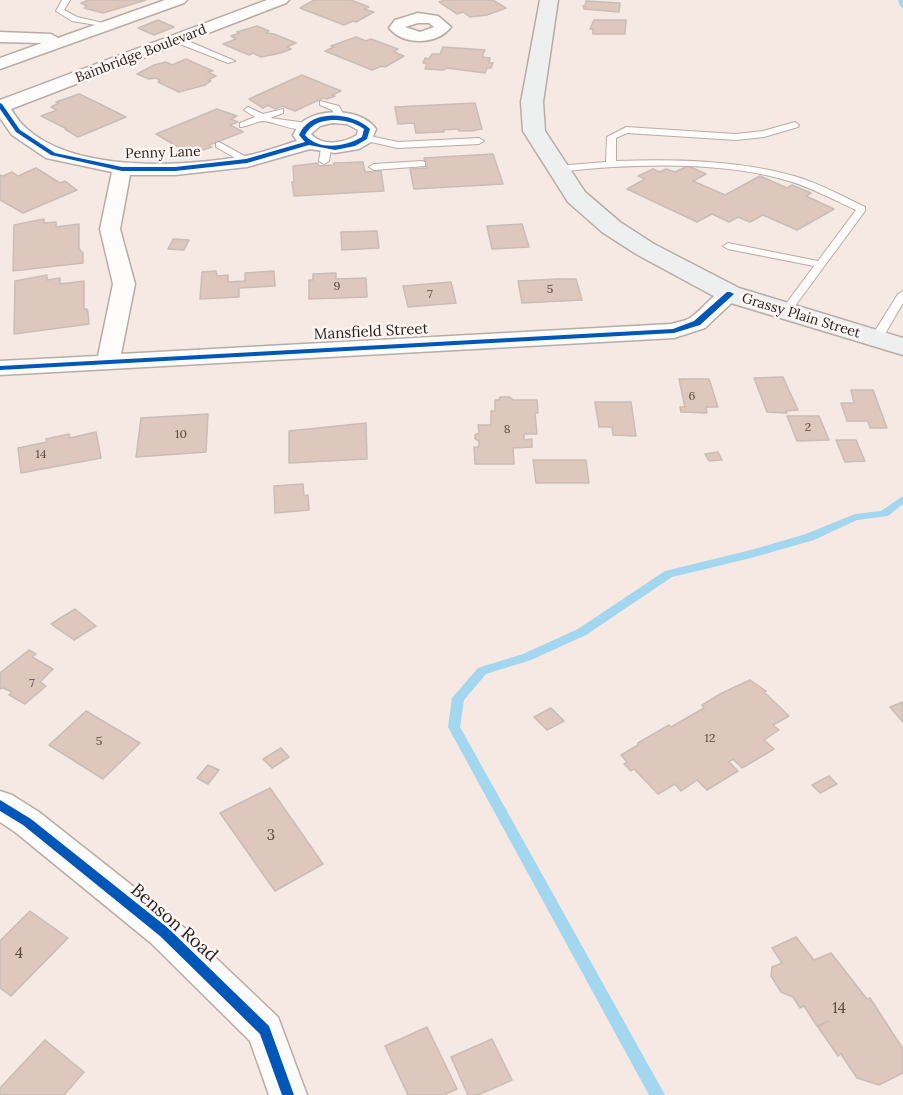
<!DOCTYPE html>
<style>
body{margin:0}
canvas{display:block;background:#f6e8e2}
</style>
<canvas width="903" height="1095"></canvas>
<script>
const c = document.querySelector('canvas').getContext('2d');
c.lineJoin = 'round';
function paint(path, color) {
  c.fillStyle = color;
  c.fill(path, 'evenodd');
}
function stroke(path, color, width, dash) {
  c.strokeStyle = color;
  c.lineWidth = width;
  c.lineCap = dash ? 'butt' : 'round';
  c.setLineDash(dash || []);
  c.stroke(path);
}
function drawText(font, color, halo, rows, align = 'center') {
  c.font = font + ' Lora,serif';
  c.lineWidth = 5;
  c.setLineDash([]);
  c.textBaseline = 'middle';
  c.strokeStyle = halo;
  c.fillStyle = color;
  for (const [text, x, y, turn = 0] of rows) {
    c.save();
    c.translate(x, y);
    c.rotate((+turn || 0) * Math.PI / 180);
    c.textAlign = isNaN(turn) ? turn : align;
    if (halo) c.strokeText(text, 0, 0);
    c.fillText(text, 0, 0);
    c.restore();
  }
}
paint(new Path2D(`
 M898,0H903V8L900,6Z
 M903,496V504L888,516L857,520L814,540L751,558L672,577L586,635L531,660L486,674L464,700L460,727L665,1095H649L448,727L452,698L478,668L523,654L578,629L665,571L751,550L806,534L855,514L881,511Z`), '#a3d6ef');
const building = new Path2D(`
 M89,0H146L103,13L84,8L87,6L81,3Z
 M314,0H351L369,7L364,9L374,12L356,22L353,21L344,25L300,8Z
 M445,0H493L506,8L487,15L470,17L463,12L457,14L439,2Z
 M586,1L620,3L619,12L584,9L583,6H585Z
 M158,20L174,27L154,35L138,28Z
 M594,20H626L625,34H593V29H590Z
 M257,26L269,31L266,33L274,34L296,43L287,47L291,49L281,53L261,57L253,53L249,55L223,44L236,39L231,36L240,33L237,32Z
 M356,37L366,41L371,39L398,49L394,52L404,56L385,67L382,66L372,70L325,51L334,47L331,46Z
 M443,47L485,50L482,57L490,58L489,63H493L491,68H487L485,73L447,68L444,70L425,69L427,64L423,63L425,58L429,59L432,54H440Z
 M186,59L213,71L208,72L216,76L208,80L211,81L205,85L179,92L158,82L160,80L156,78L149,79L137,74L154,65L166,62L172,65Z
 M302,75L341,91L332,95L335,96L327,99L323,98L295,111L282,106L275,109L268,105L263,108L249,99Z
 M79,94L94,101L126,117L78,137L65,129H67L41,116L57,110L51,107L59,103L56,102Z
 M475,103L482,129L471,131H459L458,129L443,130L444,132L416,133L414,123L398,124L395,107Z
 M217,109L237,116L231,119L238,122L230,125L243,132L209,145L212,147L190,154L156,134Z
 M493,154L503,184L414,189L410,169L427,168L424,158Z
 M363,162L365,172L381,171L384,191L294,196L292,182H294L293,166L318,163V166L334,165V163Z
 M688,166L706,174L693,181L725,195L760,176L787,188L792,185L811,193L806,196L834,209L797,230L763,215L750,222L738,217L729,222L712,214L697,222L627,189L645,179L638,176L653,169L660,172L666,169L675,172Z
 M36,168L60,183L65,181L77,190L23,213L0,200V175L3,176L12,172L18,176Z
 M44,219V223L56,222V227L79,224V249L83,253V263L13,271L14,225Z
 M522,224L529,247L492,249L487,226Z
 M377,231L379,248L342,250L341,232Z
 M173,239L189,240L184,250L168,249Z
 M216,271L217,276L228,275V282L245,281V273L274,271L275,286L239,288V297L200,299L202,272Z
 M336,273V279L366,278L367,297L309,299V280H313V274Z
 M47,275V280L60,278V284L84,281V309H87L88,313L89,324L14,334L15,281Z
 M558,279H576L582,300L522,303L518,281Z
 M451,282L456,303L408,307L403,286Z
 M783,377L798,410L786,411L787,413L767,412L754,378Z
 M679,379H709L718,407H706L707,413L681,412L680,407H685Z
 M851,390H873L887,428H870L868,421H847L841,403H854Z
 M500,397H510L513,400H537L538,413H535L537,434H524V440L532,439V447L513,448L514,464H475L474,447H479V441L475,439V435L479,433L478,425H491V411H495V400H499Z
 M595,402H631L636,436L613,435L612,427H599Z
 M208,414L206,452L136,457L141,418Z
 M787,416H819L829,440L797,441Z
 M366,423L367,459L289,463V431Z
 M96,432L101,458L21,473L18,448L47,442L46,439L69,434L70,438Z
 M836,440H856L865,461L845,462Z
 M718,452L722,460L709,461L705,454Z
 M533,460H586L589,483H536Z
 M303,484L304,496L308,495L309,510L275,513L274,486Z
 M75,609L96,626L74,640L51,624Z
 M29,650L36,654L32,657L53,669L40,682L46,686L25,704L9,695L12,692L3,688L0,689V673Z
 M750,680L766,691L764,692L789,716L773,725L779,730L764,740L774,749L742,768L733,759L729,762L738,771L707,790L697,780L681,791L675,784L658,794L634,769L631,771L624,764L627,762L621,755L638,745V743L669,725L671,727L704,708L702,705L722,693Z
 M903,702V722L890,707Z
 M551,708L564,721L547,730L534,717Z
 M86,711L140,743L103,779L49,745Z
 M281,748L289,757L272,768L263,759Z
 M208,765L219,770L208,784L197,778Z
 M829,776L837,784L820,793L812,785Z
 M270,788L323,864L275,891L220,813Z
 M30,911L68,938L11,996L0,988V941Z
 M796,937L814,960L831,953L867,999L870,998L903,1049V1073L879,1085L857,1078L841,1054L838,1056L818,1027L829,1021L817,1026L804,1006L800,1008L793,997L781,992L771,976L772,967L782,963L772,948Z
 M427,1027L457,1089L444,1095H408L385,1046Z
 M492,1039L512,1080L478,1095H468L451,1057Z
 M45,1040L84,1072L64,1095H0V1088Z`);
paint(building, '#dec7bd');
stroke(building, '#c9bdb8', 1.5);
const lane = new Path2D(`
 M62,0H70L64,10L77,17L112,25L108,27L72,21L56,11Z
 M175,38H181L235,61L228,63L175,42Z
 M320,101L339,106L345,118L344,120H338L332,110L320,105Z
 M248,107L263,114L283,109V113L270,118L307,123L311,126C297,135 278,122 263,121C256,121 248,127 240,127V123L255,117L244,110Z
 M795,122L799,125L798,127L764,137L736,140L627,133L616,138V161C674,159 737,160 794,176C819,183 842,196 865,207V211L789,314L785,315L780,312L814,266L728,249L723,246L728,243L818,261L856,210C834,200 812,188 789,181C719,160 629,164 557,172L552,169L557,166L606,162L607,137L626,127L736,134L763,131Z
 M365,135L398,142L479,138L484,141L479,144L398,148L362,140V136Z
 M219,142L250,159L252,161L244,163L216,147V143Z
 M326,145L331,148L329,161L324,164L319,161L321,148Z
 M422,161L425,162V166L374,170L369,167L374,164Z
 M903,291V303L882,339L876,342L872,341L870,339L898,294Z`);
const street = new Path2D(`
 M165,0H187L184,3L0,69V58L42,43L0,42V32L51,34L58,38Z
 M267,0H289L286,3L11,109C15,115 19,122 25,127C73,173 183,167 245,156C262,153 280,146 297,141L293,135C296,129 299,124 305,120C324,108 362,109 376,129L371,142L359,149L335,153L310,149L247,167L175,175H130L120,229L135,284L121,354L671,324C677,322 685,321 690,318C706,308 717,284 738,289L741,294L705,328L674,338L0,375V361L98,356L113,284L100,229L112,172L46,158L12,135L0,118V100ZM332,123L347,124L358,130L357,135C344,143 322,147 311,134L320,126Z
 M418,13L438,16L451,27C437,45 404,46 389,28L395,20ZM418,23H429L434,27L420,32L405,27Z
 M0,791L12,795L39,812L177,921L278,1017L307,1095H269L250,1041L151,943L15,832L0,822Z`);
const secondary = new Path2D(`
 M540,0H558L543,102L545,131L585,192L620,222L654,244L739,288L903,338V355L721,300L636,254L602,232L568,202L523,131L521,102Z`);
stroke(lane, '#b7aca7', 2);
stroke(street, '#b7aca7', 3);
stroke(secondary, '#b7aca7', 3);
paint(lane, '#fefcfb');
paint(street, '#fefcfb');
paint(secondary, '#eef0f0');
paint(new Path2D(`
 M0,103L2,104L20,130L55,153L122,167H175L246,159L305,142L299,135C299,135 303,127 304,127C319,109 355,114 370,129L367,139L355,146L335,150L309,145L247,163L175,171H122L51,155L16,132L0,109ZM332,120C344,120 354,122 364,129L362,137C345,147 319,151 305,135C311,124 320,121 332,120Z
 M727,292H730L734,294L700,325L674,333L0,370V366L673,329L694,321Z
 M0,800L31,819L168,928L269,1026L294,1095H282L260,1034L160,936L23,825L0,811Z`), '#0057b8');
drawText('12px', '#564841', null, [
 ["9",337,287],
 ["5",550,290],
 ["7",430,295],
 ["6",692,397],
 ["2",808,428],
 ["8",507,430],
 ["10",181,435],
 ["14",41,455],
 ["7",32,684],
 ["12",710,739],
 ["5",99,742]
]);
drawText('14px', '#281d18', '#fdf6f4', [
 ["Bainbridge Boulevard",141,54,-21],
 ["Penny Lane",163,153,-2],
 ["Grassy Plain Street",801,316,17]
]);
drawText('15px', '#281d18', '#fdf6f4', [
 ["Mansfield Street",371,332,-3]
]);
drawText('15px', '#564841', null, [
 ["3",271,836],
 ["4",19,954],
 ["14",839,1009]
]);
drawText('18px', '#281d18', '#fdf6f4', [
 ["Benson Road",174,923,41]
]);
</script>
